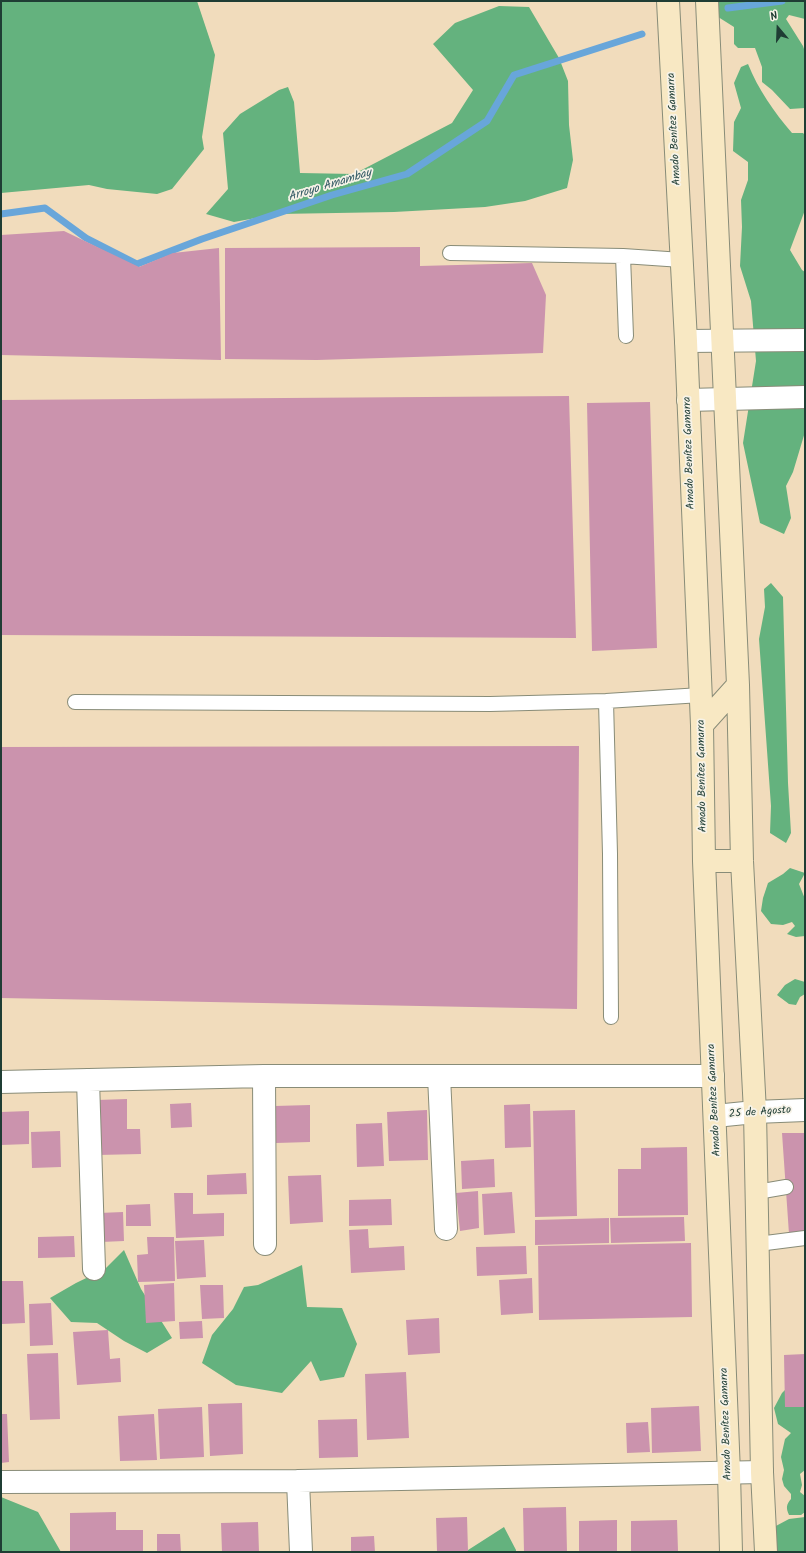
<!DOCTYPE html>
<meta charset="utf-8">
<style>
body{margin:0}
#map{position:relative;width:806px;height:1553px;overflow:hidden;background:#f1dcbc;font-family:Kalam,sans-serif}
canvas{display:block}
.frame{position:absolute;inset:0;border:2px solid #1f3d34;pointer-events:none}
.north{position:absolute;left:758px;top:8px;width:40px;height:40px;-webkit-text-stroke:3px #f7f3e8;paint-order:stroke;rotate:341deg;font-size:11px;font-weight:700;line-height:16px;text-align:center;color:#1f3d34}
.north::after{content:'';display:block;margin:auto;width:14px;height:18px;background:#1f3d34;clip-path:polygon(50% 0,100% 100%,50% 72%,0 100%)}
</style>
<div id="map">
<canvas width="806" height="1553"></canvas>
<div class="frame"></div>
<div class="north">N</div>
</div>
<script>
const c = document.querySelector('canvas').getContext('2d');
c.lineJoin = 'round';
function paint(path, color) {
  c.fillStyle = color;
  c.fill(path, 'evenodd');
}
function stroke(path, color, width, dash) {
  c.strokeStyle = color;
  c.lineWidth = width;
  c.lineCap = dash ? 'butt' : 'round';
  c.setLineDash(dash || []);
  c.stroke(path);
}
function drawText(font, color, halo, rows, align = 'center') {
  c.font = font + ' Kalam,sans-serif';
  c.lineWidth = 3.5;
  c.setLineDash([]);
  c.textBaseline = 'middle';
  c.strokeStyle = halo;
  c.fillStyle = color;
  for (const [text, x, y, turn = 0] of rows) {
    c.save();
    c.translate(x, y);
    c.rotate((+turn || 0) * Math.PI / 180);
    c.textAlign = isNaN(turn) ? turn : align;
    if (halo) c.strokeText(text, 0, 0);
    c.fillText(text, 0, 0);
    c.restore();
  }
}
paint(new Path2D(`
 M1,1H197L215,55L202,137L204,149L172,189L157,194L107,189L89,185L1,193Z
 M713,1H805V19L789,15L786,19L803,46L805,52V108L790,109L772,90L762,82V67L755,48H738L734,44V27L715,15Z
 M499,6L529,7L559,58L568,81L569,125L573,160L567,188L525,201L485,207L394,212L278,214L234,222L206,214L228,189L223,133L240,114L279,90L288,87L294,102L300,173L354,174L452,123L473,90L433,44L455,23Z
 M748,64C758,89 774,112 792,133H803L805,135V210L790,250L802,270L805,272V432L793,472L786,486L791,518L784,534L760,523L743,443L756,361L751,301L740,266L742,227L741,200L748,180V162L733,151L734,122L741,108L734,83L741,67Z
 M771,583L783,597L788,783L791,833L786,843L770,833L771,806L759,639L765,607L764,589Z
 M790,868L805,873L799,884L805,899V936L796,937L787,934L795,926L792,922L783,925L771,924L761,911L763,898L768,883L783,874Z
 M795,979L805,982V994L800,997L796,1005L789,1004L777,995L785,985Z
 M124,1250L141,1289L172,1338L147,1353L124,1341L97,1323L71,1322L50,1298L76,1283L105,1269Z
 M302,1265L307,1307L342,1308L357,1344L344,1377L320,1381L311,1361L282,1393L236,1385L202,1363L212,1335L233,1309L244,1287L258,1285Z
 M790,1385L805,1387V1470L800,1474L802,1485L800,1492L805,1496V1512L801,1515H789C786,1508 786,1505 791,1499V1494L784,1486L782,1479L784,1470L781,1457L785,1439L791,1433L778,1424L774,1408L782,1393Z
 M1,1497L38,1512L61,1552H1Z
 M805,1517V1552H770L774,1527L789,1519Z
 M504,1527L516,1550V1552H465Z`), '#64b27e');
stroke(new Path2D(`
 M728,8L782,1
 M1,214L45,208L86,238L137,264L202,239L332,195L407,174L487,121L514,75L642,34`), '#68a6da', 7);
paint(new Path2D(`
 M64,231L139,267L173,253L219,248L221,360L1,355V235Z
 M420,247V266L532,263L546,295L543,353L317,360L225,359V248Z
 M569,396L576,638L1,635V400Z
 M650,402L657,648L592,651L587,403Z
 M579,746L577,1009L1,998V747Z
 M127,1099V1129H140L141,1154L98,1155L97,1100Z
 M191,1103L192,1127L171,1128L170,1104Z
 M530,1104L531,1147L505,1148L504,1105Z
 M310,1105V1142L276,1143L275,1106Z
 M427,1110L428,1160L389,1161L387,1112Z
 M575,1110L577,1216L535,1217L533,1111Z
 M29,1111V1144L1,1145V1112Z
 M382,1123L384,1166L357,1167L356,1124Z
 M60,1131L61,1167L32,1168L31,1132Z
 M782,1133H805V1234H789Z
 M687,1147L688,1215L618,1216V1169H641V1148Z
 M494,1159L495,1187L462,1189L461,1161Z
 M246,1173L247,1194L207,1195V1175Z
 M321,1175L323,1222L290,1224L288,1176Z
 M478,1191L479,1228L460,1231L456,1193Z
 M512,1192L515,1233L484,1235L482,1194Z
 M174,1193H193V1214L224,1213V1236L176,1238Z
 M391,1199L392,1225L349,1226V1200Z
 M150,1204L151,1226H126V1205Z
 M123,1212L124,1241L101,1242L99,1213Z
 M684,1217L685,1241L611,1243L610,1218Z
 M609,1218V1243L535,1245V1220Z
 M368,1229L369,1248L404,1246L405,1270L351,1273L349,1230Z
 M74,1236L75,1257L38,1258V1237Z
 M147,1237H174L175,1281L138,1282L137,1255L148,1254Z
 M204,1240L206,1277L177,1279L175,1241Z
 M691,1243L692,1317L539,1320L538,1246Z
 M526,1246L527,1274L477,1276L476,1247Z
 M532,1278L533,1313L501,1315L499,1280Z
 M1,1281H23L25,1323L2,1324Z
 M174,1283L175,1321L146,1323L144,1285Z
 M200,1285H223L224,1318L202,1319Z
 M51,1303L53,1345L30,1346L29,1304Z
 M439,1318L440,1353L408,1355L406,1320Z
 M202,1321L203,1338L180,1339L179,1322Z
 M108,1330L110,1359L120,1358L121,1382L77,1385L73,1332Z
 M58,1353L60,1419L30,1420L27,1354Z
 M805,1354V1407H785L784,1355Z
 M406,1372L409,1438L367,1440L365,1374Z
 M242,1403L243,1454L210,1456L208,1404Z
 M699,1406L701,1451L652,1453L651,1408Z
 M202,1407L204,1457L160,1459L158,1409Z
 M1,1414H7L9,1462L1,1463Z
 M154,1414L157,1460L120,1461L118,1416Z
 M357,1419L358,1457L319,1458L318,1420Z
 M648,1422L650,1452L627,1453L626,1423Z
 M566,1507L567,1552H524L523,1508Z
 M116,1512V1543V1530H143V1552H70V1513Z
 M467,1517L468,1551H437L436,1518Z
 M617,1520V1552H579V1521Z
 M677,1520L678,1551H631V1521Z
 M258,1522L259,1552H222L221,1523Z
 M157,1534H180L181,1552H157Z
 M374,1536L375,1552H351V1537Z`), '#cb93ad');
const service = new Path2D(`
 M450,253L623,256L682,260
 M623,256L626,336
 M606,701L610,854L611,1017
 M75,702L490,704L606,701L701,695
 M757,1192L786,1187
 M758,1244L805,1238`);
const minor = new Path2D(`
 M686,341L805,340
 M688,400L805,397
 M264,1076L265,1244
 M439,1076L446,1229
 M88,1080L94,1269
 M1,1082L264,1076H713
 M715,1116L755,1112L805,1110
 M298,1481L301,1552
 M1,1482L298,1481L762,1472`);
const secondary = new Path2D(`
 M668,1L686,341L702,725L704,861L729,1473L731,1552
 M707,1L738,685L742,861L755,1112L762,1472L766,1552
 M702,725L738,685
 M704,861H742`);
stroke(service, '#888c78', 16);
stroke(minor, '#888c78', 24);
stroke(secondary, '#888c78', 24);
stroke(service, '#fff', 14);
stroke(minor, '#fff', 22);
stroke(secondary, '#f8e8c3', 22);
drawText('11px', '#1f3d34', '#f7f3e8', [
 ["Amado Benítez Gamarra",675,129,-93],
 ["Amado Benítez Gamarra",690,453,-92],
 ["Amado Benítez Gamarra",703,776,-91],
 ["Amado Benítez Gamarra",715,1100,-93],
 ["25 de Agosto",760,1113,-4],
 ["Amado Benítez Gamarra",727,1424,-92]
]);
drawText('italic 12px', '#355c66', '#f7f3e8', [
 ["Arroyo Amambay",330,186,-17]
]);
</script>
